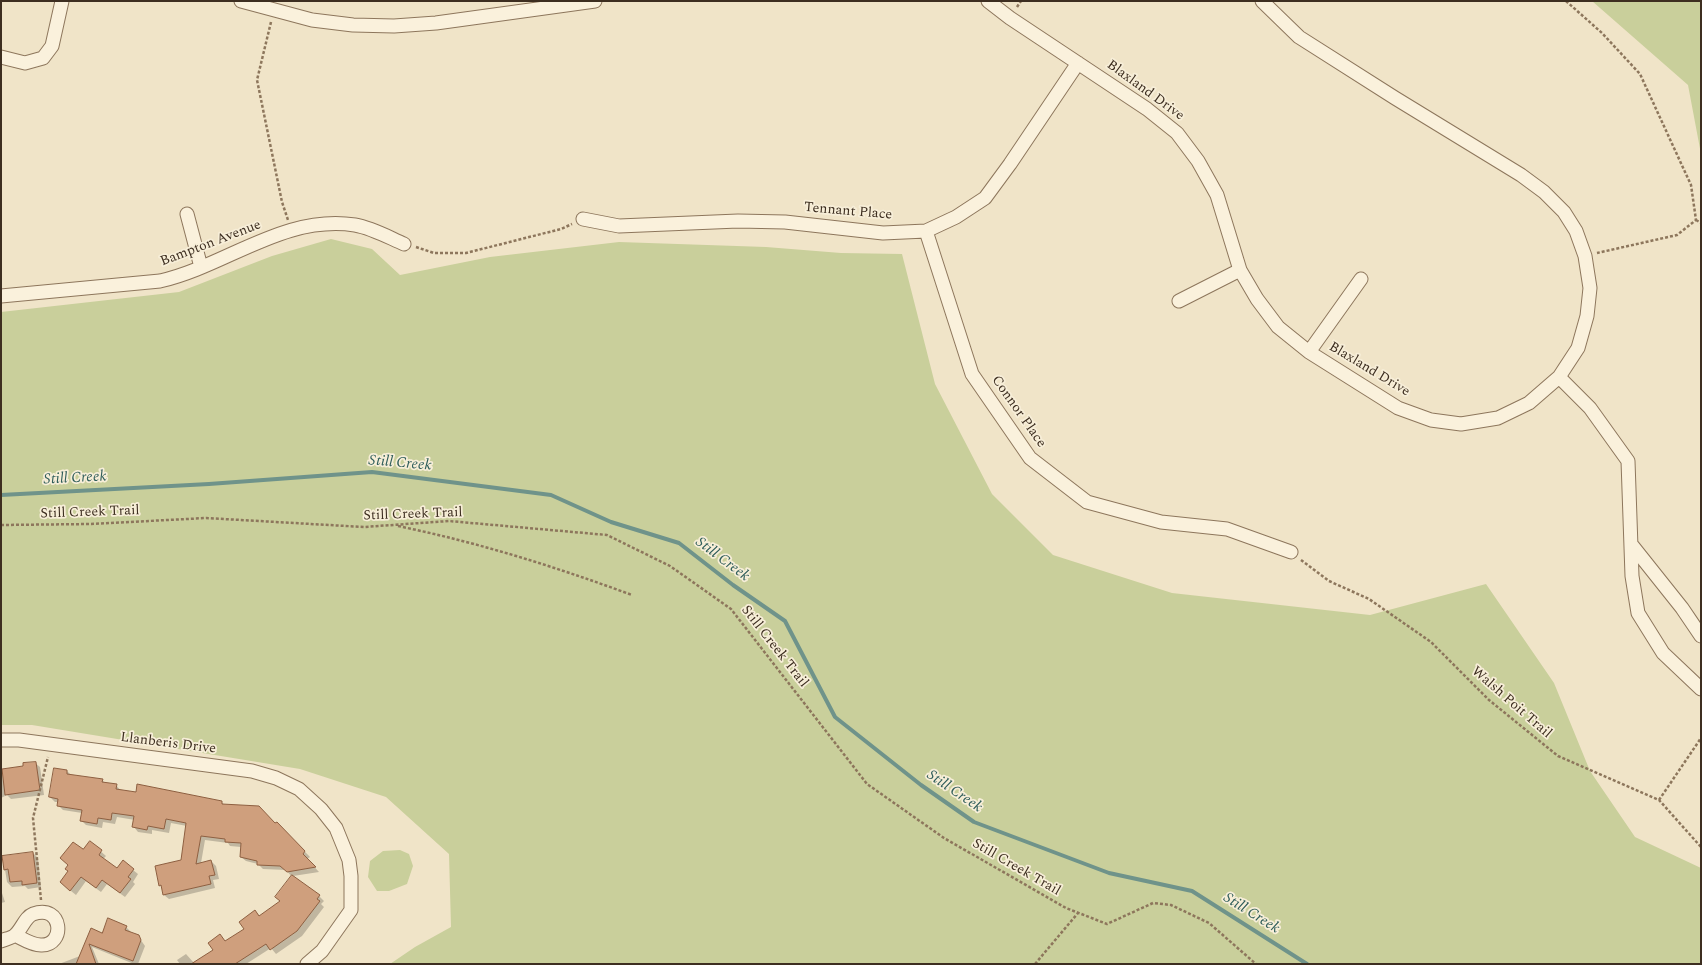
<!DOCTYPE html>
<style>
body{margin:0}
#map{position:relative;width:1702px;height:965px;overflow:hidden;background:#f0e4c8;font-family:Spectral,serif}
canvas{display:block}
.frame{position:absolute;inset:0;border:2px solid #3d2e20;pointer-events:none}
</style>
<div id="map">
<canvas width="1702" height="965"></canvas>
<div class="frame"></div>
</div>
<script>
const c = document.querySelector('canvas').getContext('2d');
c.lineJoin = 'round';
function paint(path, color) {
  c.fillStyle = color;
  c.fill(path, 'evenodd');
}
function stroke(path, color, width, dash) {
  c.strokeStyle = color;
  c.lineWidth = width;
  c.lineCap = dash ? 'butt' : 'round';
  c.setLineDash(dash || []);
  c.stroke(path);
}
function drawText(font, color, halo, rows, align = 'center') {
  c.font = font + ' Spectral,serif';
  c.lineWidth = 3.5;
  c.setLineDash([]);
  c.textBaseline = 'middle';
  c.strokeStyle = halo;
  c.fillStyle = color;
  for (const [text, x, y, turn = 0] of rows) {
    c.save();
    c.translate(x, y);
    c.rotate((+turn || 0) * Math.PI / 180);
    c.textAlign = isNaN(turn) ? turn : align;
    if (halo) c.strokeText(text, 0, 0);
    c.fillText(text, 0, 0);
    c.restore();
  }
}
paint(new Path2D(`
 M1592,1H1701V154L1688,85Z
 M331,239L372,249L400,275L490,257L619,242L766,247L841,253L902,254L935,384L992,494L1053,555L1172,593L1370,615L1486,584L1554,683L1590,771L1635,837L1701,868V964H390L415,947L451,927L449,854L386,797L300,769L32,725H1V312L179,292L272,256Z
 M400,850L409,854L413,866L407,884L389,891H377L368,877L370,861L383,851Z`), '#c9cf9b');
paint(new Path2D(`
 M35,763L40,767L44,795L11,799L7,795L1,798V770L24,767Z
 M67,771L71,775L102,780L106,784L116,785L121,791L221,802L225,805L275,825L277,823L310,857L307,859L319,872L293,876L319,896L324,901L321,904L324,907L302,936L276,954L271,948L246,964H180L177,960L186,954L194,963L215,950L220,936L226,942L245,929L255,911L260,916L281,902L292,877L286,870L263,869L258,864L246,861L241,857V847L230,846L228,843L205,840L201,863L211,861L216,866L219,879L213,880L215,888L169,899L164,895L163,888L160,885L182,861L187,826L171,823L169,833L152,830V834L138,832L134,827L135,820L117,817L115,824L103,822L102,828L86,825L81,820L82,813L63,810L58,805V802H55L50,797Z
 M90,842L106,856L103,859L117,870L123,862L138,874L133,882L135,884L125,897L107,884L101,892L86,881L76,895L66,887L69,872V866L61,858L83,851Z
 M33,853L38,858L41,887L28,889L25,886L12,887L7,882L3,857Z
 M1,890L5,902L1,903Z
 M126,927L131,932L130,933L138,936L145,946L138,964H134L92,947L99,964H59L80,956L91,930L102,934Z`), '#0003');
stroke(new Path2D(`
 M1,495L209,484L372,472L551,495L611,522L679,543L733,585L785,621L835,717L921,785L974,822L1109,873L1192,891L1307,964`), '#6f938a', 4);
const building = new Path2D(`
 M36,762L40,790L5,795L2,769L23,766V763Z
 M54,768L67,770V774L103,779L102,782L117,784L116,789L136,792L137,784L222,801V804L259,806L275,823L277,822L305,851L303,854L316,867L287,872L280,866L257,865V861L240,857L241,843L225,842V839L201,836L196,864L211,860L215,875L209,876L211,884L163,895L161,885L159,886L155,866L181,860L186,823L166,819L164,829L148,826L147,830L132,827L134,816L112,813L111,820L98,818L97,824L80,821L82,810L57,806L58,799L49,797Z
 M90,841L102,850L99,855L117,868L123,860L134,869L128,877L131,879L120,893L102,880L96,888L81,877L70,891L60,882L68,871L65,869L68,865L60,858L73,842L83,849Z
 M33,852L37,883L22,885V881L10,882L8,869L4,870L2,856Z
 M292,875L320,895L317,899L320,901L297,931L270,950L266,944L235,964H191L213,950L208,943L220,934L225,941L244,929L239,922L255,910L259,916L280,901L275,897Z
 M108,918L127,926L125,930L139,935L141,940L133,961L89,944L96,964H76L91,928L102,933Z`);
paint(building, '#cf9f7d');
stroke(building, '#8d5f41', 1);
const minor = new Path2D(`
 M241,1L312,20L353,25L394,26L436,23L595,1
 M988,1L1010,18L1147,109L1177,133L1198,161L1217,195L1240,270L1257,299L1278,327L1309,352L1398,408L1431,420L1461,424L1498,418L1529,403L1559,377L1578,348L1587,316L1590,288L1585,256L1576,231L1564,212L1544,192L1521,175L1395,98L1299,37L1262,1
 M1,57L25,63L43,58L52,46L62,1
 M187,214L201,267
 M583,219L619,226L738,221L785,222L883,233L926,231L956,217L985,198L1010,164L1078,63
 M926,231L972,374L1030,458L1087,502L1161,522L1227,529L1291,552
 M1,296L160,281C226,266 284,214 355,225C372,228 388,237 404,244
 M1179,301L1240,270
 M1309,352L1361,279
 M1559,377L1590,408L1628,461L1632,576L1638,613L1663,653L1701,689
 M1631,544L1682,608L1701,636
 M1,740H19L252,771L276,778L299,789L321,809L336,828L349,860L351,876V910L322,951L307,964
 M1,941C5,939 12,938 15,935C22,929 25,917 33,914C63,903 66,946 41,945C32,945 23,939 15,935`);
stroke(minor, '#8d765c', 15);
stroke(new Path2D(`
 M1566,1L1602,33L1640,74L1691,185L1696,220L1677,235L1597,253
 M1017,7L1021,1
 M271,22L257,80L282,202L288,220
 M1696,220L1701,223
 M416,247L434,253H466L561,229L572,224
 M1,525L91,524L206,518L364,527L449,521L607,535L670,566L731,609L867,784L944,838L1066,908L1107,924L1153,903L1171,905L1209,923L1256,964
 M398,526C480,543 553,566 632,595
 M1301,560L1329,581L1369,599L1431,642L1489,700L1558,756L1659,800L1701,847
 M1659,800L1701,738
 M41,900L33,818L48,757
 M1035,964L1078,913`), '#8d765c', 2.5, [3, 2]);
stroke(minor, '#faf1dc', 13);
drawText('14px', '#3d2e20', '#f7eed8', [
 ["Blaxland Drive",1145,91,36],
 ["Tennant Place",848,212,5],
 ["Bampton Avenue",211,244,-21],
 ["Blaxland Drive",1369,370,31],
 ["Connor Place",1018,412,55],
 ["Still Creek Trail",90,513,-2],
 ["Still Creek Trail",413,515,-2],
 ["Still Creek Trail",774,647,52],
 ["Walsh Poit Trail",1511,703,41],
 ["Llanberis Drive",168,744,7],
 ["Still Creek Trail",1016,868,30]
]);
drawText('italic 15px', '#2f5d5a', '#f7eed8', [
 ["Still Creek",400,464,5],
 ["Still Creek",75,479,-3],
 ["Still Creek",722,560,37],
 ["Still Creek",954,792,34],
 ["Still Creek",1251,914,32]
]);
</script>
